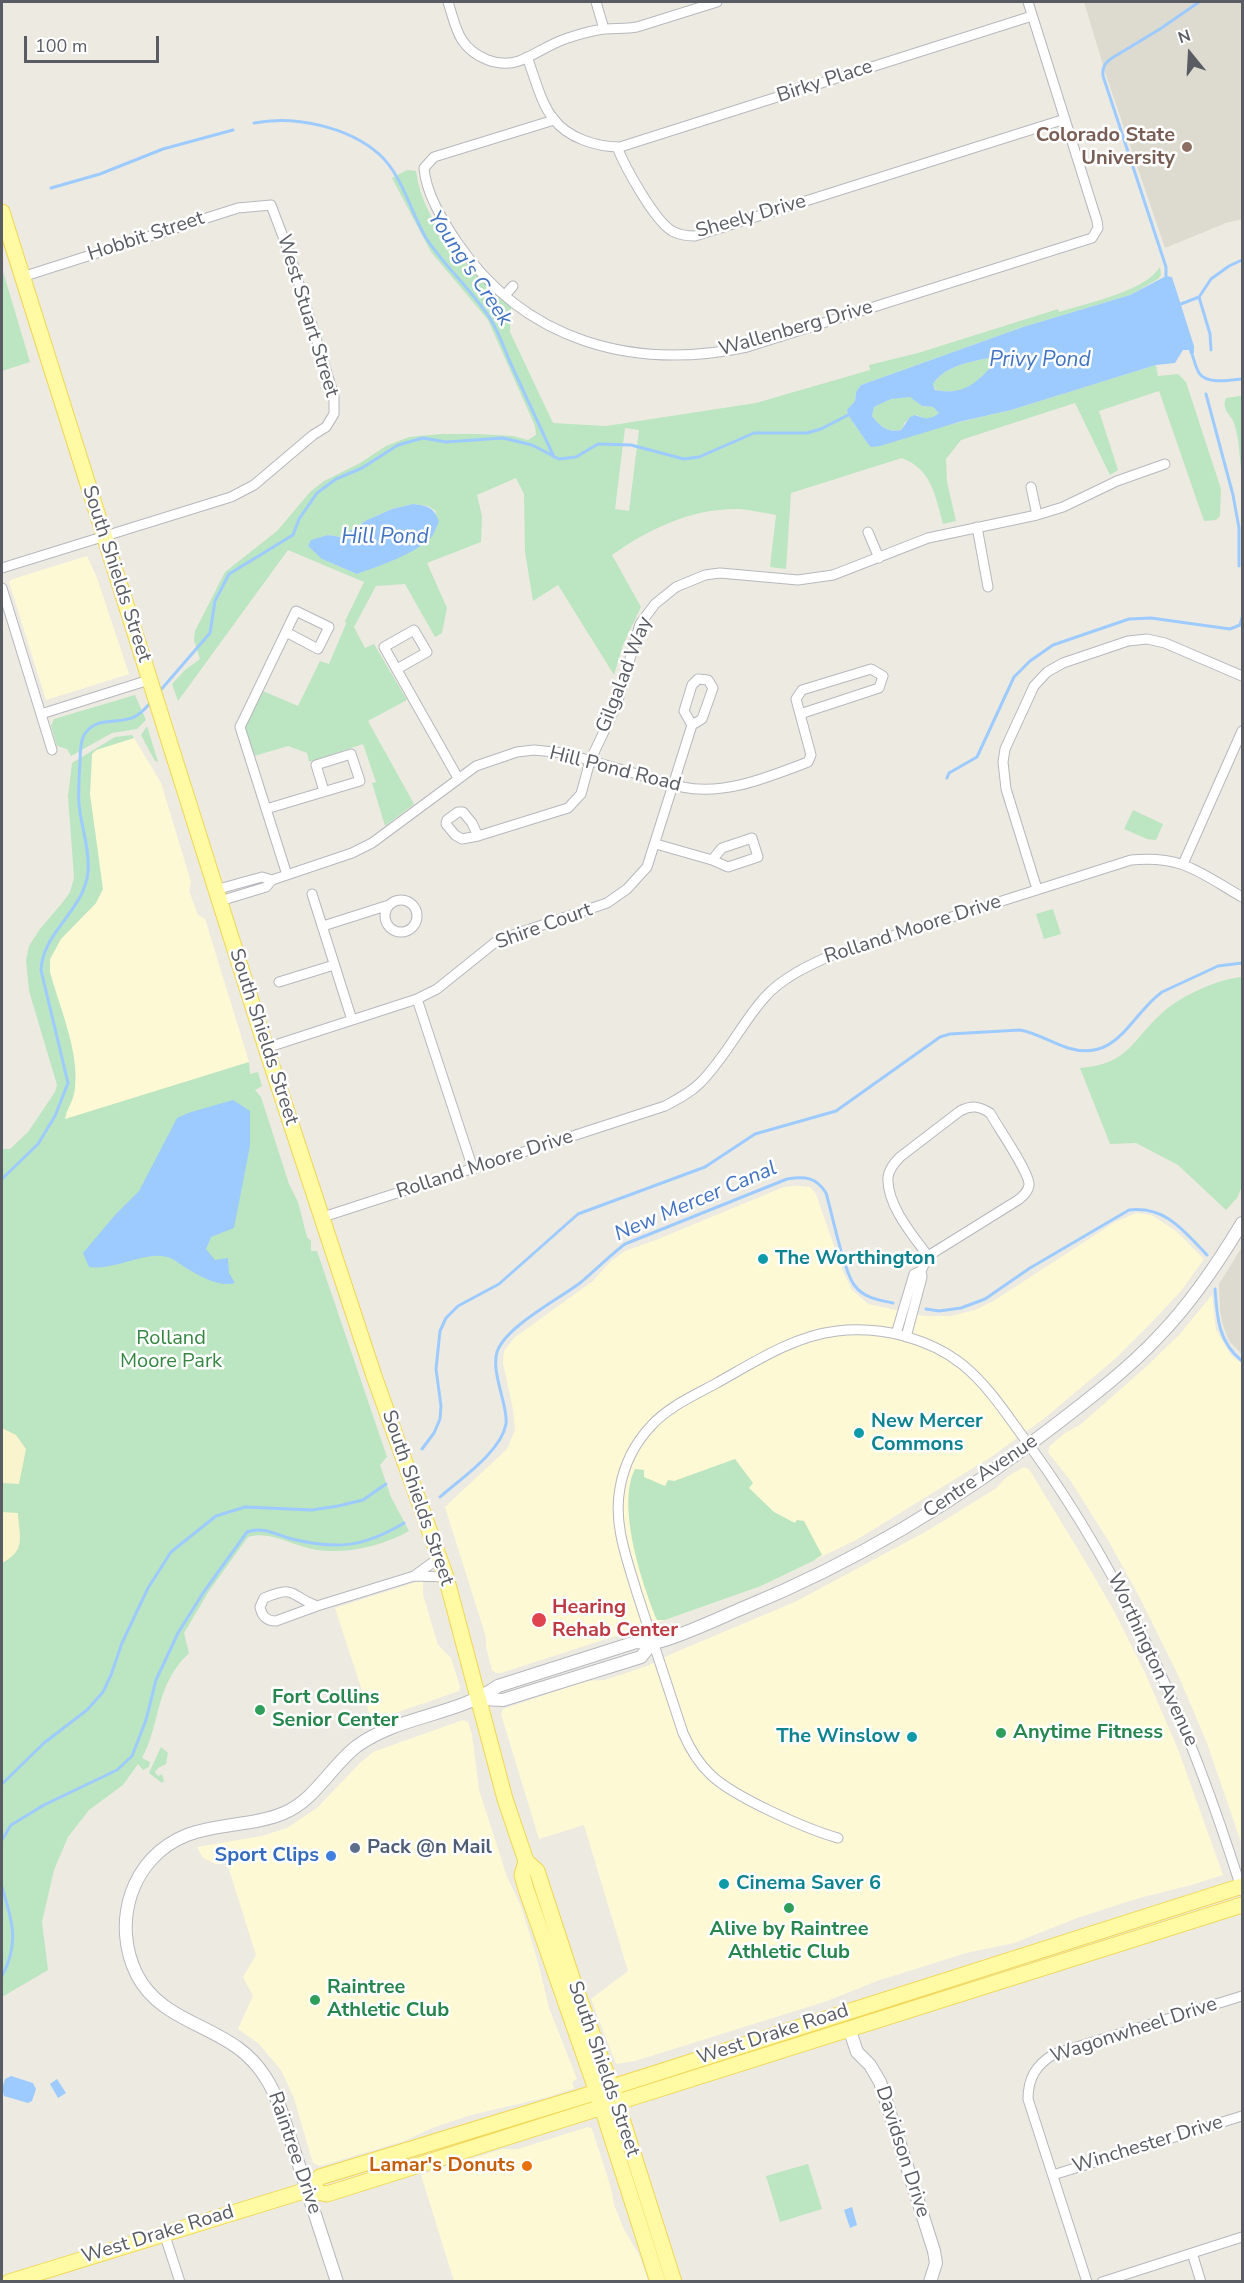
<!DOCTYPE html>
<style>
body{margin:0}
#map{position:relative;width:1244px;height:2283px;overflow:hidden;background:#edebe1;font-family:"Nunito Sans",sans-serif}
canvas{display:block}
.frame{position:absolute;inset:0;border:3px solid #595c62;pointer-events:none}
.north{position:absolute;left:1160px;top:24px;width:60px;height:60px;-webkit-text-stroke:4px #fff;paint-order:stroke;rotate:342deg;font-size:16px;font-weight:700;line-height:24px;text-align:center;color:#595c62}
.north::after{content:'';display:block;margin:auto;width:21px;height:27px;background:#595c62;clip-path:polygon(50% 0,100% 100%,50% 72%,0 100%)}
.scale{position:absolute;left:24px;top:36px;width:135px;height:27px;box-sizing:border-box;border:3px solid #595c62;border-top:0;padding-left:8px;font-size:18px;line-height:21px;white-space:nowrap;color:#595c62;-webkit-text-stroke:4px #fff;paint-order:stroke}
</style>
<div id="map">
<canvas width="1244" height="2283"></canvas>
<div class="frame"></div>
<div class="north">N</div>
<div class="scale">100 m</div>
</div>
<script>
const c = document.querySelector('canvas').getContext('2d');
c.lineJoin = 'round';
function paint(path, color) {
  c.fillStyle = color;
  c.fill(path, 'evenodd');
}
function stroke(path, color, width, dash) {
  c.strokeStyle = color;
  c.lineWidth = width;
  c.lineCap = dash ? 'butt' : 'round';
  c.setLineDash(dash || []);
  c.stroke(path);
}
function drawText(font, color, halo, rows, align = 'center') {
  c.font = font + ' "Nunito Sans",sans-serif';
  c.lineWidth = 5;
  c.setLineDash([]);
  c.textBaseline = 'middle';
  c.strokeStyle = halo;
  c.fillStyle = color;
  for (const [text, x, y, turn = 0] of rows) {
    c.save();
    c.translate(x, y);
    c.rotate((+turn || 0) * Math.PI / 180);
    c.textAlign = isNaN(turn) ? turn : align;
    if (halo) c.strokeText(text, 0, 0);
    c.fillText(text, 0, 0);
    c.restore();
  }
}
paint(new Path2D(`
 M87,556L97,578L129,674L46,700L9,582L13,579Z
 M134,738L161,783L191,882L189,891L198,915L205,919L249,1062L65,1120L66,1112L73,1099L76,1074L73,1053L50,972V959L61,939L96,903L90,794L92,754L96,750Z
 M798,1186L810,1187L816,1194L843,1272L852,1290L868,1304L924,1316H951L975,1310L995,1300L1115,1222L1137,1213L1151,1215L1176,1231L1204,1259L1180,1292L1149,1325L1116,1358L1046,1417L991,1457L856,1540L761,1586L665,1620L501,1673H496L492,1670L486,1647V1637L445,1507L507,1449L515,1430L513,1409L503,1363L504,1351L514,1338L593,1281L610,1262L625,1251L656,1240L784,1187Z
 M1212,1295L1216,1330L1231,1355L1242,1364V1845L1207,1743L1179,1677L1139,1596L1108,1540L1070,1480L1048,1452L1050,1446L1065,1433L1080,1425L1146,1367L1180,1334Z
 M1024,1467L1029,1469L1091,1571L1114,1611L1145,1673L1179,1752L1223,1875L1191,1885L1139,1898L1077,1918L1014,1943L966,1953L877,1981L827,2001L635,2061L616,2064L591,1999L628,1971L584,1825L539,1839L501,1714L503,1709L586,1681L605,1680L647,1666L676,1652L797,1601L927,1531L995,1489L1007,1477Z
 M423,1580V1595L438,1645L451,1658L460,1687L459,1691L372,1721L335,1608Z
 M463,1720L468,1722L472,1735L479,1790L507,1877L521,1906L539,1966L549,2008L577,2079L572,2082L574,2088L548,2097L471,2115L432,2128L404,2141L320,2166L313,2163L294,2098L281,2070L259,2044L238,2029L253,1996L243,1977L256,1955L227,1863L216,1864L203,1858L197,1847L262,1836L287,1828L317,1808L359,1764L373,1752Z
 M588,2127L592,2129L611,2188L614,2205L624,2229L640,2257L648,2281H454L421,2175L502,2149H518Z`), '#fef9d5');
paint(new Path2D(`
 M1084,2H1242V219L1226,223L1165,248L1106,75Z
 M1242,1247V1354L1229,1341L1223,1325L1220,1311L1219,1284Z`), '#dddbcf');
paint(new Path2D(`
 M407,170L416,171C423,226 472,272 511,307L510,332L553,423L606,426L756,403L870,370L869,365L918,353L1058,309L1059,312C1087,303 1144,292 1160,267L1161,275L1158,279L1130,295L1023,327L861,385L856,392L855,401L847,410L848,415L868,444L1011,410L1156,365L1158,376L1178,374L1186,382L1221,489L1220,516L1216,520L1204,521L1159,391L1099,411L1118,470L1110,475L1075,403L961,440L946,459L947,482L956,521L943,524C935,495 932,470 902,458L791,493L786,569L770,567L776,515C764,513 751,510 739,509C692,508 649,529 612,555L641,607L623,645L614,675L558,585L533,601L525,552L524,494L516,478L477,495L482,516L481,542L427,563L447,608L442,633L435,637L405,584L376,586L354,627L365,648L374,644L407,700L368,721L414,804L385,826L372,783L376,782L363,744L309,762L307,753L288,746L254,756L245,726L263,691L298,706L320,661L329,664L346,624L345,621L364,582L288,550L178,701L172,684L185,670L200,659L194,640L195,631L225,572L277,531L310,492L324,481L360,463L386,446L409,437L441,434H478L513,436L528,440L536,435L535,426L488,320L431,252L392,178ZM625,428L639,430L629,511L615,509ZM413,504L428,506L436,511L431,537L411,551L357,574L322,559L327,535L341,537L367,520L392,509Z
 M2,268L30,362L2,371Z
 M989,358L995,361L992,366C974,386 963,395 936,390L933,384C945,366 969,362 989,358Z
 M910,396L922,406L933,407L939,413L933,418H924L916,415L905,422L901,430C887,433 880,426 872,416L874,407L891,399Z
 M1240,396L1242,397V475C1239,458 1240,440 1234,423C1231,414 1221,410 1226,398Z
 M135,695L146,720L137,729L112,733L71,756L67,749L57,746L51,726L54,719Z
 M147,726L158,762L155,761L141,735Z
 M132,735L134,738L96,750L92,754L90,794L103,889L96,903L61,939L50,959V972C60,1009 79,1050 75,1088C74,1100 67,1108 65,1119L249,1062L250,1074L258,1072L262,1086L255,1090L261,1097L289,1184L298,1202L307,1237L311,1241V1251H317L387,1457L380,1465L391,1497L409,1531C383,1546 347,1554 317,1550C294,1547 271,1530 248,1537L209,1591L184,1633L189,1653C154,1687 162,1720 142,1758L150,1762L149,1767L143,1770L138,1764L123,1785L89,1810L68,1837L54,1870L42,1922L48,1970L2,1997V1149H10L28,1132L55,1092L57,1085L29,991L26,960L29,946L40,929L63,902L70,892L74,878L68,796L72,763L115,737Z
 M1133,810L1163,824L1156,840L1147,839L1124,829Z
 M1053,909L1061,934L1044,939L1036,914Z
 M1242,977V1187L1237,1198L1226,1210L1178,1165L1136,1143L1110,1144L1080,1068C1129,1064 1131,1041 1162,1013C1180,996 1218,979 1242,977Z
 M735,1459L753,1483L749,1488L774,1512L795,1523L797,1520L804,1521L822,1555L813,1561L761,1586L665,1620H657C642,1584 616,1505 635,1469L644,1470V1477L665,1486L668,1480L674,1481Z
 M161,1747L168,1753L166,1764L158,1768L155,1772L158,1776L162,1774L164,1781L162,1783L149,1773Z
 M808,2164L822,2209L780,2222L766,2176Z`), '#bce5c1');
paint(new Path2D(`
 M2,1428L16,1435L26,1449L19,1484L2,1483Z
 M2,1512L18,1513C19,1537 27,1550 2,1563Z`), '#faf4ce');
paint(new Path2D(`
 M1166,276L1172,277L1194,346V353L1190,354L1189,350H1183L1175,363L1156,365L1011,410L959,422L880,446L871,447L868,444L848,415L847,410L855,401L856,392L861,385L1023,327L1130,295ZM989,358L994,361L992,366C974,385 963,395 935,390L933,384C945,366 969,362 989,358ZM910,397L922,406L933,407L939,413C931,420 925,419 915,415L910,417L901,430C887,433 880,426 872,416L874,407L891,399Z
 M413,504C428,506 434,507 439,522C436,527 434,535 430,539C410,556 381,565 357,574L322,559L308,546L311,540L328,535L341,537L367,520L392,509Z
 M233,1100L250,1111V1146L234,1228L211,1237L206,1249L215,1260L228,1258L229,1273L235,1283C218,1288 198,1275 183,1266C178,1263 173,1258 167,1257C145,1251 115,1271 89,1267L83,1253L115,1215L139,1191L177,1118L188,1113Z
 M11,2076L33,2083L36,2089L32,2101L28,2103L4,2096L2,2089L5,2079Z
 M57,2079L66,2093L58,2098L50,2084Z
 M852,2207L857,2225L850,2228L844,2210Z`), '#9ecbff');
stroke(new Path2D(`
 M254,123C295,115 348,127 379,154C403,176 410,211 426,238C445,267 473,291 491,320C499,333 504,348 510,362C525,394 539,425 554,457
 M51,188L100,174L163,149L233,130
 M1166,276V267L1103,76C1102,67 1105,63 1112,58L1160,29L1199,2
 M1199,297L1210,334L1211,350
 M1181,304L1199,297L1211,279L1229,266L1242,260
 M1192,354C1194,360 1196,368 1199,373C1207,385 1231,380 1242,379
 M1206,394L1233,495L1239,528V566
 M159,692L210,633L215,601L229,574L293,535L299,519L317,493L336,479L362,468L398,445L423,438L446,442L503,438L532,445L559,459L576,457L598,444L631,445L684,459L699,457L754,433H807L821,429L848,415
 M947,778L949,773L977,757L1014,677L1030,661L1053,645L1129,619L1151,618L1230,629L1240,625L1242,618
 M2,1179L38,1144L55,1116L68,1083L41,970C43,931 84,911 88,872C90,849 81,827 79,804C78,790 79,776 80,762C80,753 80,743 84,735C96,715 119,725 134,717C141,714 146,708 151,702
 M1215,1289C1217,1317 1218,1342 1242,1361
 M926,1309L939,1311L961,1308L985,1299L1030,1268L1129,1210C1166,1206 1184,1231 1207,1255
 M422,1449L434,1433L440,1419L441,1406L436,1369L440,1331L446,1318L458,1306L499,1284L578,1214L705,1167L755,1134L836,1111L940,1037L950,1034L1020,1030C1037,1033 1052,1043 1068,1048C1118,1063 1130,1015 1162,992L1218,966L1242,963
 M440,1497C460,1479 501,1452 506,1424C507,1416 504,1405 502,1397C499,1384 493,1366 497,1352C505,1327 559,1299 580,1283C596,1270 609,1256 625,1244L787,1179C805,1176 816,1177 826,1193C832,1213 844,1273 855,1286C864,1298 879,1300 893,1303
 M2,1784L44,1743L87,1710L103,1692L111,1675L122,1643L148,1588L171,1552L216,1516L245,1507L312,1510L338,1506L363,1500L386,1484
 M2,1840L11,1825L44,1805L117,1770L132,1756L146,1720L156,1680L178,1633L203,1593L247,1532C264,1526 276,1535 292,1539C337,1550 364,1547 404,1523
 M2,1887C12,1920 20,1943 2,1976`), '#9ecbff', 3);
const minor = new Path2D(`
 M448,2C452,14 455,29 462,40C474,58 499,68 519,61C535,55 548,45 565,39C577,35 591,30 605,29C616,28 626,29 637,27L717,2
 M596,2L604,29
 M527,57C534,75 541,104 553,118C567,138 597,147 620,147L1032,16
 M554,120L434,157L424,168C426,194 443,221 457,242C525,342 634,371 747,347L1092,238L1098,228L1097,221L1028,2
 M617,147C625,167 654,220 672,231C679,235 687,236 695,236L1065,119
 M505,295L513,286
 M1031,487L1037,515
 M977,527L988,587
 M868,532L879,558
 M2,568L231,497L254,485L313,435L326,427L334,414V396L290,255L271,205L238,208L22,277
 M2,588L52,750
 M286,632L318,649L329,627L296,611L240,727L287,875
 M397,669L427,652L414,630L384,647L458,778
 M41,714L149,680
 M266,809L360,781L351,754L316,765L324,791
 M458,812H463L472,823L478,836L462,839L455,835L446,824L447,820Z
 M478,836L568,808L581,794L590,761L617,704L640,624L655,604L676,587L705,575L720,573L798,580L833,575L928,538L1037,515L1063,507L1117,481L1165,464
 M752,838L758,857L728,867L712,860L722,848Z
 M656,844L712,860
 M1183,864L1242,731
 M1037,889L1006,789L1003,762L1005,749L1034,686L1047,672L1063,663L1128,641L1147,639L1165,643L1242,676
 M215,890L262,877L272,880L352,853L372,843L476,766L517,752L534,750L564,753L682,787C725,796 768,777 808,762L811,755L800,714L879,688L883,676L871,669L802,690L796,699L800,714
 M312,894L352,1020
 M385 916a16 16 0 1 1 32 0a16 16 0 1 1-32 0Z
 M220,901L266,887L272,880
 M323,926L389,905
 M279,982L334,965
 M417,999L473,1169
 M266,1048L417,999L437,989L498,940L607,903L627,889L647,867L692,725L702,719L713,688L708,680L698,679L692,685L684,711L692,725
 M323,1217L665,1106C678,1099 690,1093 700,1083C726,1057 741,1024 765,997C782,978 809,965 832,955L1131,860C1183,855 1200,873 1242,897
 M921,1271L928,1256L1018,1200C1023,1196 1028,1192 1029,1185C1030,1173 997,1126 990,1113C979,1106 972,1105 960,1111L900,1157C894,1163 889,1169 888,1177C886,1204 913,1236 928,1256
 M896,1334L914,1274L921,1271L922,1277L906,1337
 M414,1576L439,1558
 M317,1606L276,1621C266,1621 262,1616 260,1607L264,1598C297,1584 289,1596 317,1606L414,1576L446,1577
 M838,1838C806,1829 734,1797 711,1775C698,1763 690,1749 683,1733C668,1686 652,1640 637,1593C627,1559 613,1524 620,1488C624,1465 635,1443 651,1426C668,1407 693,1396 715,1384C753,1363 793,1336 837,1331C881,1326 929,1338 963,1365C991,1388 1010,1420 1032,1449C1129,1583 1193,1734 1242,1891
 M1053,2175L1242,2116
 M164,2233L180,2282
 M1192,2253L1201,2282
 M1087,2282L1028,2099C1028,2078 1036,2065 1054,2054L1242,1996
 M1102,2282L1242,2237`);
const tertiary = new Path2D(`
 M480,1699L503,1700L641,1657L652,1643
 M849,2028L857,2052L870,2065L880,2082L934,2251L936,2263L930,2282
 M337,2282L281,2110C272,2085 260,2064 238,2048C204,2023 158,2016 137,1975C111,1923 131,1857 187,1835C218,1823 253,1826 284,1813C315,1800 331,1766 357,1746C400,1715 456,1716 498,1686L636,1642C642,1642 648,1644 654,1643C680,1637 717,1619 743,1608C856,1562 963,1497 1059,1422C1094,1395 1129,1368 1159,1336C1192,1302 1218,1263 1242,1223`);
const primary = new Path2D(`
 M2,212L266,1048L374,1376L446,1577L505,1799L526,1861L537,1871L572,1978L617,2103L674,2282
 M526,1861L522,1875L526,1889L597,2092L658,2282
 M307,2190L327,2194L1242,1905
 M9,2282L307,2190L320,2177L597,2092L1242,1886`);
stroke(minor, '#b6b8be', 11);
stroke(tertiary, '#b6b8be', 14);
stroke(primary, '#f2d654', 17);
stroke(minor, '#fff', 9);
stroke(tertiary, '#fff', 12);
stroke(primary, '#fffaa3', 15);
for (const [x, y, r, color] of [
 [1187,147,6,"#8d6e63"],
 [763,1259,6,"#0f9aa8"],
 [859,1433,6,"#0f9aa8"],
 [539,1620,8,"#e0444e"],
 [260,1710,6,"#2e9e5b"],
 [1001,1733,6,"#2e9e5b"],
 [912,1737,6,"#0f9aa8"],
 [355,1848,6,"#5c6f8a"],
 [331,1856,6,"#3f7fe0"],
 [724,1884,6,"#0f9aa8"],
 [789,1908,6,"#2e9e5b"],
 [315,2000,6,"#2e9e5b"],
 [527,2166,6,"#e8710a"]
]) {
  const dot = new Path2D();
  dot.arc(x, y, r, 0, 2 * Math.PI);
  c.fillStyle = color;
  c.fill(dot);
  stroke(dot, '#fff', 2);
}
drawText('20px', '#595c62', '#fff', [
 ["Birky Place",825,82,-18],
 ["Sheely Drive",751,217,-16],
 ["Hobbit Street",146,237,-18],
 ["West Stuart Street",307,316,73],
 ["Wallenberg Drive",796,329,-16],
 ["South Shields Street",116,574,72],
 ["Gilgalad Way",625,675,-69],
 ["Hill Pond Road",615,770,14],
 ["Shire Court",544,927,-20],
 ["Rolland Moore Drive",913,930,-18],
 ["South Shields Street",263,1037,72],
 ["Rolland Moore Drive",485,1165,-18],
 ["Centre Avenue",981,1477,-34],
 ["South Shields Street",417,1498,71],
 ["Worthington Avenue",1152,1660,65],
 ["Wagonwheel Drive",1134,2031,-18],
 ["West Drake Road",773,2035,-18],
 ["South Shields Street",603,2069,71],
 ["Winchester Drive",1148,2145,-17],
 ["Davidson Drive",902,2152,72],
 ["Raintree Drive",294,2153,71],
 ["West Drake Road",158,2235,-17]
]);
drawText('bold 20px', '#785e54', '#fff', [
 ["Colorado State",1175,136],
 ["University",1175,159]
], 'right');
drawText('bold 20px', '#0d838f', '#fff', [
 ["The Worthington",775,1259],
 ["New Mercer",871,1422],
 ["Commons",871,1445],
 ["The Winslow",900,1737,"right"],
 ["Cinema Saver 6",736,1884]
], 'left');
drawText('20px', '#348641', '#fff', [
 ["Rolland",171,1339],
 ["Moore Park",171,1362]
]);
drawText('bold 20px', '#be3a42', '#fff', [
 ["Hearing",552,1608],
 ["Rehab Center",552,1631]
], 'left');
drawText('bold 20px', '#27864d', '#fff', [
 ["Fort Collins",272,1698],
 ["Senior Center",272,1721],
 ["Anytime Fitness",1013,1733],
 ["Alive by Raintree",789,1930,"center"],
 ["Athletic Club",789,1953,"center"],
 ["Raintree",327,1988],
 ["Athletic Club",327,2011]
], 'left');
drawText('bold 20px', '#4e5e75', '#fff', [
 ["Pack @n Mail",367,1848]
], 'left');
drawText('bold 20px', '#366cbe', '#fff', [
 ["Sport Clips",319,1856]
], 'right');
drawText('bold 20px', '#c56008', '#fff', [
 ["Lamar's Donuts",515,2166]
], 'right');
drawText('italic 21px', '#4173c3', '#fff', [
 ["Young's Creek",469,269,56],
 ["Privy Pond",1040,361],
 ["Hill Pond",385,538],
 ["New Mercer Canal",696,1202,-23]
]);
</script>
